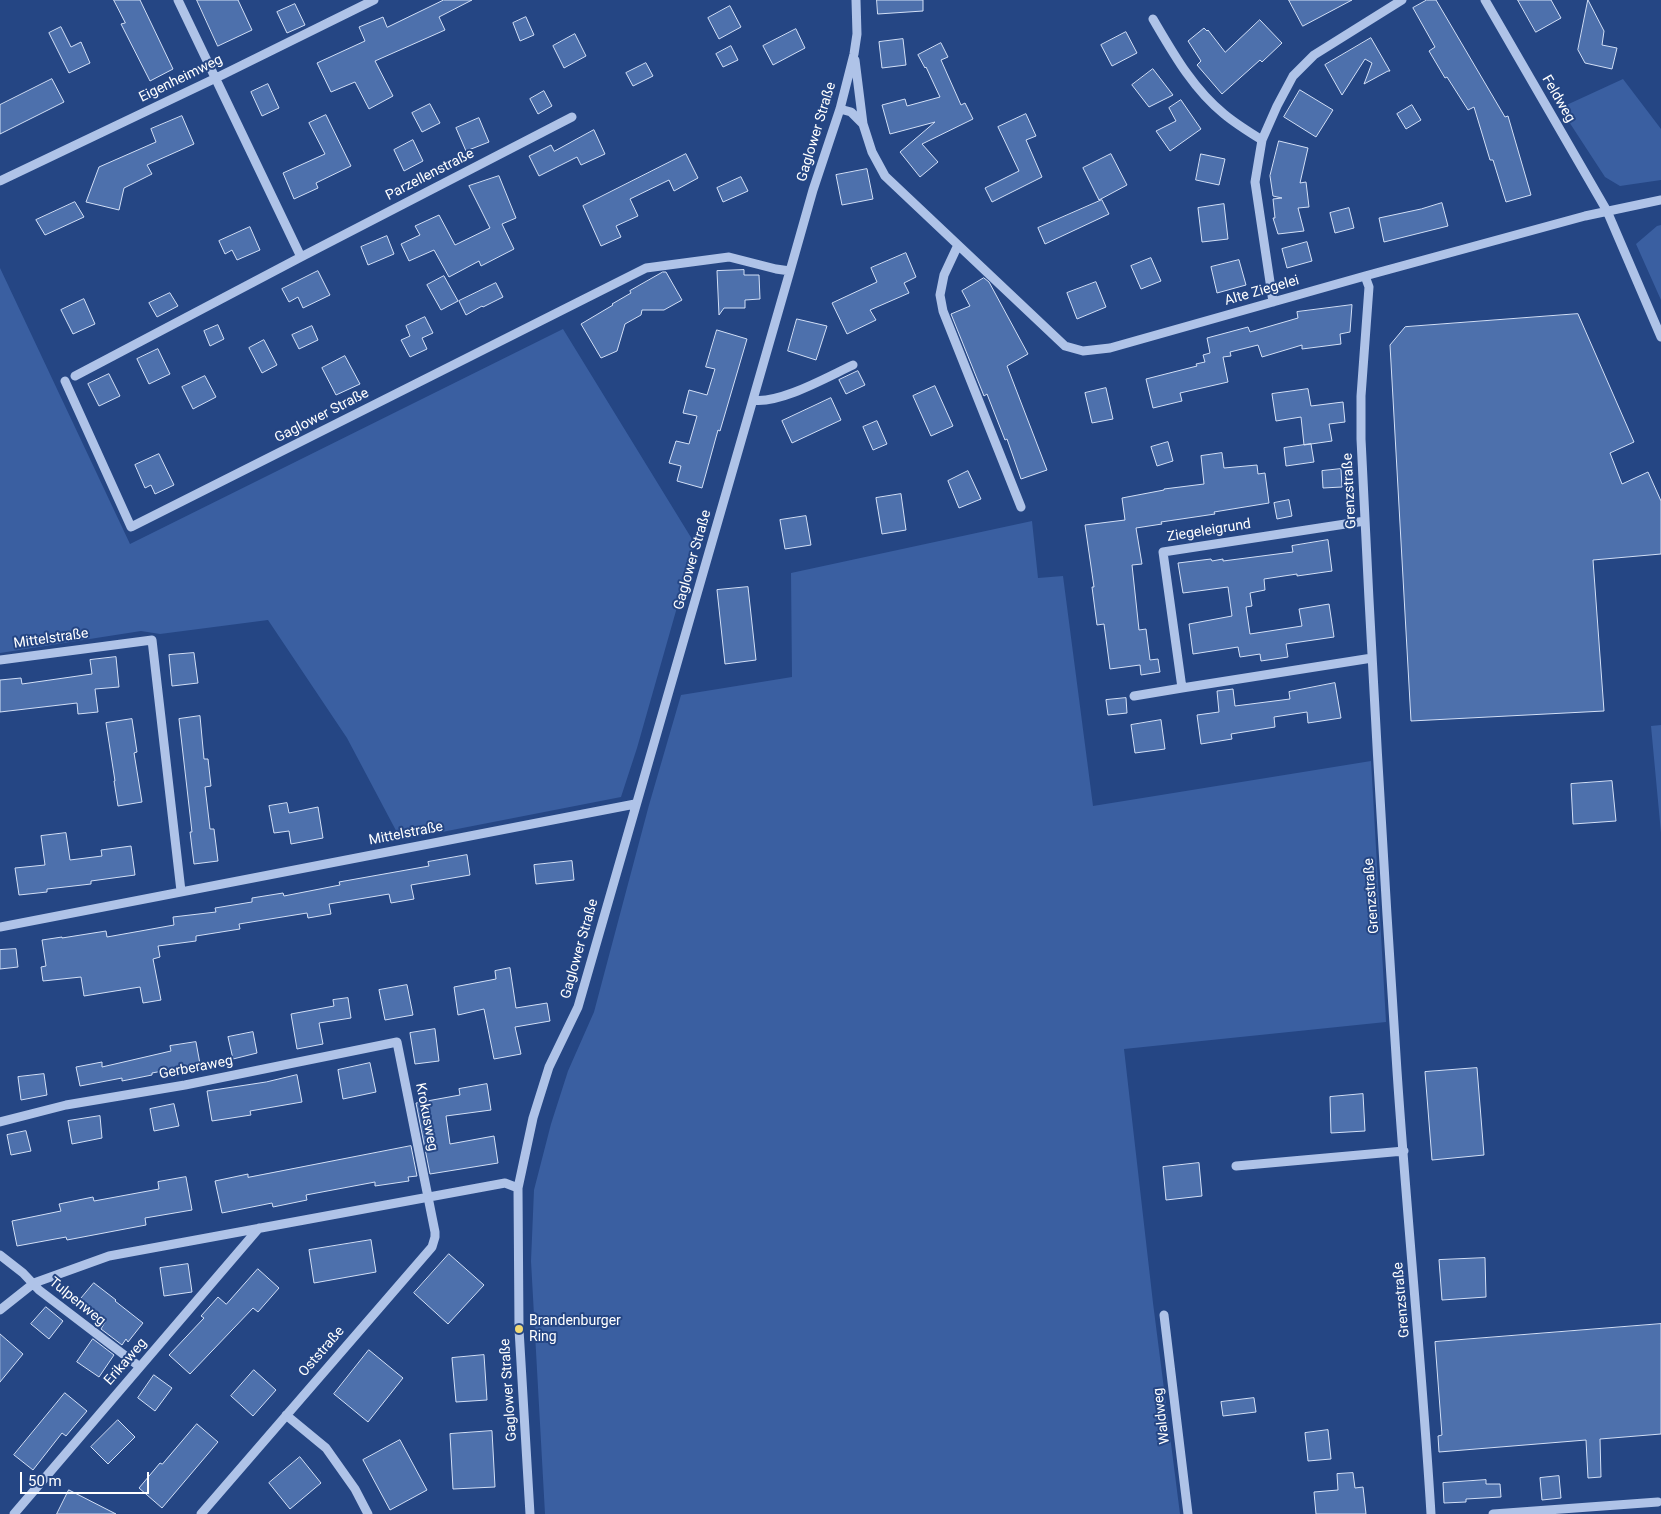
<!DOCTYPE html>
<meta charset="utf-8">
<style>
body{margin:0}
#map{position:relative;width:1661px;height:1514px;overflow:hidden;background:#254684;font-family:Roboto,sans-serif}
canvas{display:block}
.scale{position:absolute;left:20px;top:1472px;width:129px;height:22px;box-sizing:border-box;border:2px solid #fff;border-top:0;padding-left:6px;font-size:15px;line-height:18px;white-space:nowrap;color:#fff;-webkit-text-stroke:4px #254684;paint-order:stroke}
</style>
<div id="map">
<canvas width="1661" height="1514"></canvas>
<div class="scale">50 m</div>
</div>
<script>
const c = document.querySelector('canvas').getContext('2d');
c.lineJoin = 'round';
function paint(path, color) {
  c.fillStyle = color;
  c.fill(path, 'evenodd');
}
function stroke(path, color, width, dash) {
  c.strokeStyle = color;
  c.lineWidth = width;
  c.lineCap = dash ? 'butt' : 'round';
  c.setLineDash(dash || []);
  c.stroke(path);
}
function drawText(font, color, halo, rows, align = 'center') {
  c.font = font + ' Roboto,sans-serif';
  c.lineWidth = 4;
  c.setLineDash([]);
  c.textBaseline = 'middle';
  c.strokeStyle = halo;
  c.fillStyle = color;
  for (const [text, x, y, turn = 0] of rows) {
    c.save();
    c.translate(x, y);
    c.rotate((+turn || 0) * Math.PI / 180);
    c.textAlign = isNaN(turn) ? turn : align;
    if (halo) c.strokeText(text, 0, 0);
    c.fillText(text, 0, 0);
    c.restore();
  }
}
paint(new Path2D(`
 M1623,79L1661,129V180L1620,186L1605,177L1560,108Z
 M1661,225V300L1636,244L1657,226Z
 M0,268L130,544L563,329L695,544L637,748L621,797L401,840L347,738L268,620L160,634L141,631L0,653Z
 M1032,521L1038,578L1063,576L1093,806L1371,761L1386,1022L1124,1049L1153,1303L1180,1514H545L531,1261L534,1190L551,1124L568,1071L594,1012L649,805L681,695L792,677L791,573Z
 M1661,725V833L1651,726Z`), '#3a5fa1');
const building = new Path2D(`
 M114,0H140L173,69L150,81L121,24L125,23Z
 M197,0H238L252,30L218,46Z
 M444,0H472L439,17L445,30L375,61L393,96L369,109L355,82L331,92L317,63L365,41L359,27L383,17L387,27Z
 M877,0H923V11L878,14Z
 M1289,0H1352L1303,26Z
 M1427,0H1436L1505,117L1508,116L1531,195L1506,202L1493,160H1490L1474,107L1468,110L1447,77L1445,78L1429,51L1435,47L1413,8Z
 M1518,0H1551L1561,18L1536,32Z
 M1588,0L1604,31L1602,45L1617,48L1612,69L1585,63L1578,50Z
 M295,4L305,25L287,33L277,12Z
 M730,6L741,27L719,39L708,18Z
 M526,17L534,35L520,41L513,23Z
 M1260,20L1282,43L1262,62L1260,60L1222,94L1197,65L1201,61L1188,41L1204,28L1207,31L1208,30L1225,52Z
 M61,27L71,47L81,42L90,63L69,73L49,33Z
 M796,29L805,48L773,65L763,46Z
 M1126,32L1137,53L1112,66L1101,45Z
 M575,34L586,56L564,68L553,46Z
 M1371,38L1390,71H1388L1364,84L1372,63L1365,59L1342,95L1325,65Z
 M903,39L906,65L882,68L879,42Z
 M941,43L948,57L941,60L961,105L965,103L973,119L922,144L938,162L920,177L900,152L935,122L890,134L882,105L905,99L907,106L940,97L926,67L925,68L918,55Z
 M731,46L738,60L723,67L716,54Z
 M646,63L653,76L633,86L626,73Z
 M1153,69L1173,95L1149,107L1132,85Z
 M52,79L64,102L0,134V105Z
 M268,84L279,108L262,116L251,92Z
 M1300,90L1333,110L1316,137L1284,117Z
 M544,91L552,106L538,114L530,99Z
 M1181,100L1201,129L1170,151L1156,131L1176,121L1169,108Z
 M430,104L440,123L422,132L412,113Z
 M1412,105L1421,120L1406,129L1397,114Z
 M1026,114L1036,136L1026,140L1042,177L992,202L985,188L1019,171L998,127Z
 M326,115L351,166L316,183L318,188L294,199L283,173L325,154L309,123Z
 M182,116L194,144L147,165L152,174L124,188L119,210L86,202L99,167L156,142L151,129Z
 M479,118L489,142L466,151L456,128Z
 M594,130L605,154L581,165L577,157L539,176L529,156L551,145L554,151Z
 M413,140L423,161L404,171L394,150Z
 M1279,141L1308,148L1300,183L1306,182L1309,207L1298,208L1304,231L1278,234L1273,218H1275L1273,199L1282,198L1273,196L1270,176Z
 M686,154L698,178L674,191L669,180L630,199L638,216L616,226L621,237L601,246L583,206Z
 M1111,154L1127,185L1099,200L1083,168Z
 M1201,154L1225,159L1219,185L1196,180Z
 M867,169L873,199L842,205L836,175Z
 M499,176L516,218L502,224L514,249L481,266L479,261L449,277L434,250L409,261L401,244L420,235L415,226L439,215L455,245L490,228L469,186Z
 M741,177L748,191L723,202L717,188Z
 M1102,200L1109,214L1045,244L1038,228Z
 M75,202L84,217L45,235L36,220Z
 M1442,203L1448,226L1384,242L1379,218L1421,209Z
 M1224,204L1228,239L1202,242L1198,208Z
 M1349,208L1354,228L1335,233L1330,213Z
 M250,227L260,250L237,260L232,250L225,254L219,241Z
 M387,236L394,254L368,265L361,247Z
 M1307,242L1312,261L1287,268L1282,249Z
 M906,253L916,277L904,283L909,293L870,310L876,320L847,334L832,303L877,282L871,268Z
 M1151,258L1161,281L1141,289L1131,266Z
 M1239,260L1246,285L1217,293L1211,267Z
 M744,270V275H759L760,299L745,300V308H724L719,315L717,271Z
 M318,271L330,295L303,308L298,297L289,302L282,289Z
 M663,272H666L682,300L664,310H642L641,315L625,324L617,351L601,358L581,324L613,305L612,304L631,293L630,291Z
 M444,276L458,301L441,310L427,285Z
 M984,278L989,282L1028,354L1007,366L1047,470L1021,479L1007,439L1005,440L987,394L984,396L951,314L970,306L962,291Z
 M1096,282L1106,307L1077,319L1067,293Z
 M496,283L503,297L483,307L482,306L466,315L459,301Z
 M170,293L178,306L157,317L149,303Z
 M84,299L95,324L73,334L61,310Z
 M1352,305L1350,332L1340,334L1341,344L1302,349V345L1262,357L1258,345L1230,352L1231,356L1223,357L1228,382L1180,393L1182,401L1153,408L1146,379L1197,366L1196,364L1205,362L1203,355L1210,353L1207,338L1248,327L1250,332L1298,318L1297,312Z
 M1578,314L1634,442L1610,453L1622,484L1648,472L1661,501V554L1593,560L1604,711L1411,721L1390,345L1405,327Z
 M425,317L433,333L422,338L427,349L410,357L401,340L410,336L406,326Z
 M797,319L827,326L816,360L788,351Z
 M218,325L224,339L210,346L204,331Z
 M312,326L318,340L299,349L292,335Z
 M717,330L747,339L720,431L718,430L702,488L677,481L681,466L669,463L676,441L689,444L697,416L683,413L689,390L707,395L715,369L706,367Z
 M264,340L277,365L262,373L249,348Z
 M158,349L170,374L149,384L137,359Z
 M345,356L360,384L336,395L322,368Z
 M858,371L865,385L846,394L839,380Z
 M109,374L120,396L99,406L88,384Z
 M205,376L216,397L193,409L182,387Z
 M935,386L953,426L931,436L913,396Z
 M1106,388L1113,419L1092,423L1085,393Z
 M1308,389L1311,406L1343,402L1345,422L1329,424L1332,441L1304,445L1301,417L1276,421L1272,394Z
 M831,398L841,420L792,443L782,421Z
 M877,421L887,444L873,450L863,427Z
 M1168,442L1173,461L1157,466L1151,447Z
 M1311,444L1314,462L1286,466L1284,448Z
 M1222,453L1224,468L1257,465L1258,474L1265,473L1269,503L1214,512L1215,514L1161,522L1162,524L1136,528L1142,564L1132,565L1139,630L1146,629L1150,660L1158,659L1160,672L1141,675L1140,665L1110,669L1104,624L1097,625L1092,587H1094L1085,525L1125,520L1122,498L1164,490V489L1204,484L1201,456Z
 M159,454L174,485L155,494L151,485L145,488L135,465Z
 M1341,469L1342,487L1323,488L1322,471Z
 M968,471L981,499L959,508L948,481Z
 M901,494L906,530L882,534L876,498Z
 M1289,500L1292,516L1277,519L1274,503Z
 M806,516L811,545L785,549L780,520Z
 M1328,540L1332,571L1297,576V574L1264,579L1265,590L1250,593L1252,606L1246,607L1250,634L1302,626L1299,609L1329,604L1334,637L1286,644L1288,657L1261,661L1260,654L1240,657L1238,647L1193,654L1189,624L1232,616L1228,587L1183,593L1178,563L1211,559L1212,561L1223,559V561L1293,552L1292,546Z
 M748,587L756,660L725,664L717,590Z
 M194,653L198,683L172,686L169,655Z
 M116,657L119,687L95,689L98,712L78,714L77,703L0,712V680L21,678L22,684L92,674L90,660Z
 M1335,683L1341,718L1308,723L1307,712L1274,717L1275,727L1231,734L1232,739L1201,744L1197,715L1219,712L1217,691L1233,689L1235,706L1290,699L1289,692Z
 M1126,698L1127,713L1108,715L1106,700Z
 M200,716L204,759H208L211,786L205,787L210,829H214L218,861L194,864L190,832H192L179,719Z
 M132,719L137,752L134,753L142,802L118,806L114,781H115L106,723Z
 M1161,720L1165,749L1135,753L1131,725Z
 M1612,781L1616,821L1573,824L1571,784Z
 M287,803L289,813L318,807L323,838L291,844L289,831L274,833L269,806Z
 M66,833L70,860L102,856L101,850L131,846L135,875L91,881V884L47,889V892L19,895L15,868L45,865L41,836Z
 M467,855L470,875L411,885L414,899L391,903L389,894L329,904L331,914L308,918L307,913L239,924L240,929L196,936V941L158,946L160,957L153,959L161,1000L143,1003L140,987L84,996L81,977L43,981L41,967L46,966L42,940L62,937V938L106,931L107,937L174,925L173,917L216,912L215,908L252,902V898L283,893L284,896L340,885L339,882L429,866L428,862Z
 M572,861L574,880L536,884L534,865Z
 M16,949L18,967L0,969V950Z
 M510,968L516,1008L547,1003L550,1021L515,1027L521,1054L494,1059L484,1009L458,1015L454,987L496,979L495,971Z
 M407,985L413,1015L385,1020L379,990Z
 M348,998L351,1018L319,1023L323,1044L297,1049L291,1014L334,1006L333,1000Z
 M435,1029L439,1061L415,1064L410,1033Z
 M253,1032L257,1053L233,1059L228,1037Z
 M196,1042L200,1064L152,1073V1075L122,1081V1078L80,1086L76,1067L102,1062V1067L171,1051L170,1046Z
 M370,1063L376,1092L343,1099L338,1070Z
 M1477,1068L1484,1155L1432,1160L1425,1072Z
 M44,1074L47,1095L21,1100L18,1077Z
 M297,1075L302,1102L250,1111L251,1115L212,1121L207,1091L266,1082Z
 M487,1084L491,1110L446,1116L450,1144L494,1136L498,1163L430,1174L416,1103L460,1095L459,1089Z
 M1363,1094L1365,1131L1331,1133L1330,1097Z
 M174,1104L179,1126L154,1131L150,1109Z
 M100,1116L102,1138L72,1144L68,1121Z
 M26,1131L31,1151L11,1155L7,1135Z
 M411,1146L417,1176L408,1177L409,1181L375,1186V1182L306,1195L307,1200L273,1207L272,1203L222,1213L215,1181L248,1174V1177Z
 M1199,1163L1202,1196L1166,1200L1163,1167Z
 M186,1177L192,1210L145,1218L146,1225L67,1240L66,1237L17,1246L12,1221L61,1211L59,1204L93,1197L94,1201L159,1189L158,1182Z
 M371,1240L376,1272L314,1283L309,1250Z
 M449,1254L484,1285L448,1324L414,1293Z
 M1485,1258L1486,1297L1442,1300L1439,1260Z
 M188,1264L192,1292L164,1296L160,1268Z
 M258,1269L279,1288L258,1312L253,1308L190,1374L169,1355L204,1318L201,1316L218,1297L226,1304Z
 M94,1283L116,1300L115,1301L143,1323L128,1342L126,1339L122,1345L101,1329L105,1322L79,1301Z
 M46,1307L63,1321L49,1339L31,1324Z
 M1661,1324V1434L1600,1439L1601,1477L1588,1478L1586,1440L1439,1452L1438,1436L1442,1435L1435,1342Z
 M0,1334L23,1354L0,1382Z
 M93,1339L114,1355L99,1377L77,1362Z
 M369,1350L403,1378L368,1422L334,1394Z
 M484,1355L487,1400L456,1402L452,1358Z
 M254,1370L276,1390L253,1416L231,1396Z
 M154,1375L172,1388L155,1411L138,1398Z
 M65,1393L87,1411L66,1436L62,1433L33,1470L14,1455Z
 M1254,1398L1256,1412L1223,1416L1221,1402Z
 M118,1420L135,1437L108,1464L91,1447Z
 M197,1424L218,1442L162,1508L139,1488L160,1463L162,1464Z
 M1328,1430L1331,1459L1308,1461L1305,1433Z
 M492,1431L495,1487L453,1489L450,1434Z
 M400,1440L427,1490L390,1510L363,1460Z
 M300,1457L321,1483L290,1509L269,1483Z
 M1353,1473L1355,1488L1363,1487L1366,1514H1316L1314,1492L1338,1490L1337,1474Z
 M1559,1476L1561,1498L1542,1500L1540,1478Z
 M1486,1480V1484H1500L1501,1497L1466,1499V1502L1444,1503L1443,1483Z
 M69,1490L116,1514H57Z`);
paint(building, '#4d70ac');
stroke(building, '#d2dff6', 1);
stroke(new Path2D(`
 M178,0L301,257
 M1485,0L1607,211L1661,337
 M1153,19C1173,53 1193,89 1224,114C1236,124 1249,132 1262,140
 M855,60L863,124L872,152L885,176L1065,346L1083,351L1110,348L1365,276L1585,216L1661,200
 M840,109L851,112L863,124
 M0,181L216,78L374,0
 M958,245L944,275L940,295L943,311L1021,507
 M1365,276L1369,287L1361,396V439C1371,650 1383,860 1397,1071C1407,1219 1422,1366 1431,1514
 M1273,302L1255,182L1262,140L1277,106L1293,76L1314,55L1402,0
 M75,376L301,257L572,117
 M65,381L131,527L646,268L729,257L776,269L790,271
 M753,400C780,404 827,377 853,365
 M1365,521L1163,552L1182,688L1372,658
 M0,660L152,640L181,891
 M1134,696L1182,688
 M0,927L635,804
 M0,1122L66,1105L185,1085L397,1042L435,1232V1237L432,1247L201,1514
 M1236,1166L1404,1151
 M0,1255L23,1273L39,1290L140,1367
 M0,1310L34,1283L109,1256L505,1183L518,1188
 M1164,1315L1188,1514
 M286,1415L326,1448L355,1489L368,1514
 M14,1514L259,1228
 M530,1514L519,1329L518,1188L533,1118L549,1067L578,1007L790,271L813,190L840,109L854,54L857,34L856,0
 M1493,1514L1658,1502`), '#afc3e8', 9);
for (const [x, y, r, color] of [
 [519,1329,5,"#f1d873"]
]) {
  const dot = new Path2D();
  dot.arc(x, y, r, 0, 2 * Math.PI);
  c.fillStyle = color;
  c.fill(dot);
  stroke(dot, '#254684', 2);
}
drawText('14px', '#fff', '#254684', [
 ["Eigenheimweg",181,79,-26],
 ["Feldweg",1558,99,60],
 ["Gaglower Straße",817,132,-73],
 ["Parzellenstraße",430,175,-27],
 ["Alte Ziegelei",1262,291,-16],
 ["Gaglower Straße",322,416,-27],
 ["Grenzstraße",1350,491,-93],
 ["Ziegeleigrund",1209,531,-9],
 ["Gaglower Straße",693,560,-74],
 ["Mittelstraße",51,639,-8],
 ["Mittelstraße",406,834,-11],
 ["Grenzstraße",1372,896,-94],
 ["Gaglower Straße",580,949,-74],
 ["Gerberaweg",196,1068,-11],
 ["Krokusweg",426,1117,79],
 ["Grenzstraße",1402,1300,-95],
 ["Tulpenweg",77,1302,39],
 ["Oststraße",322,1352,-49],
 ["Erikaweg",126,1362,-49],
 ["Gaglower Straße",509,1390,-94],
 ["Waldweg",1162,1416,-97]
]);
drawText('14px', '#fff', '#254684', [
 ["Brandenburger",529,1321],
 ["Ring",529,1337]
], 'left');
</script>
